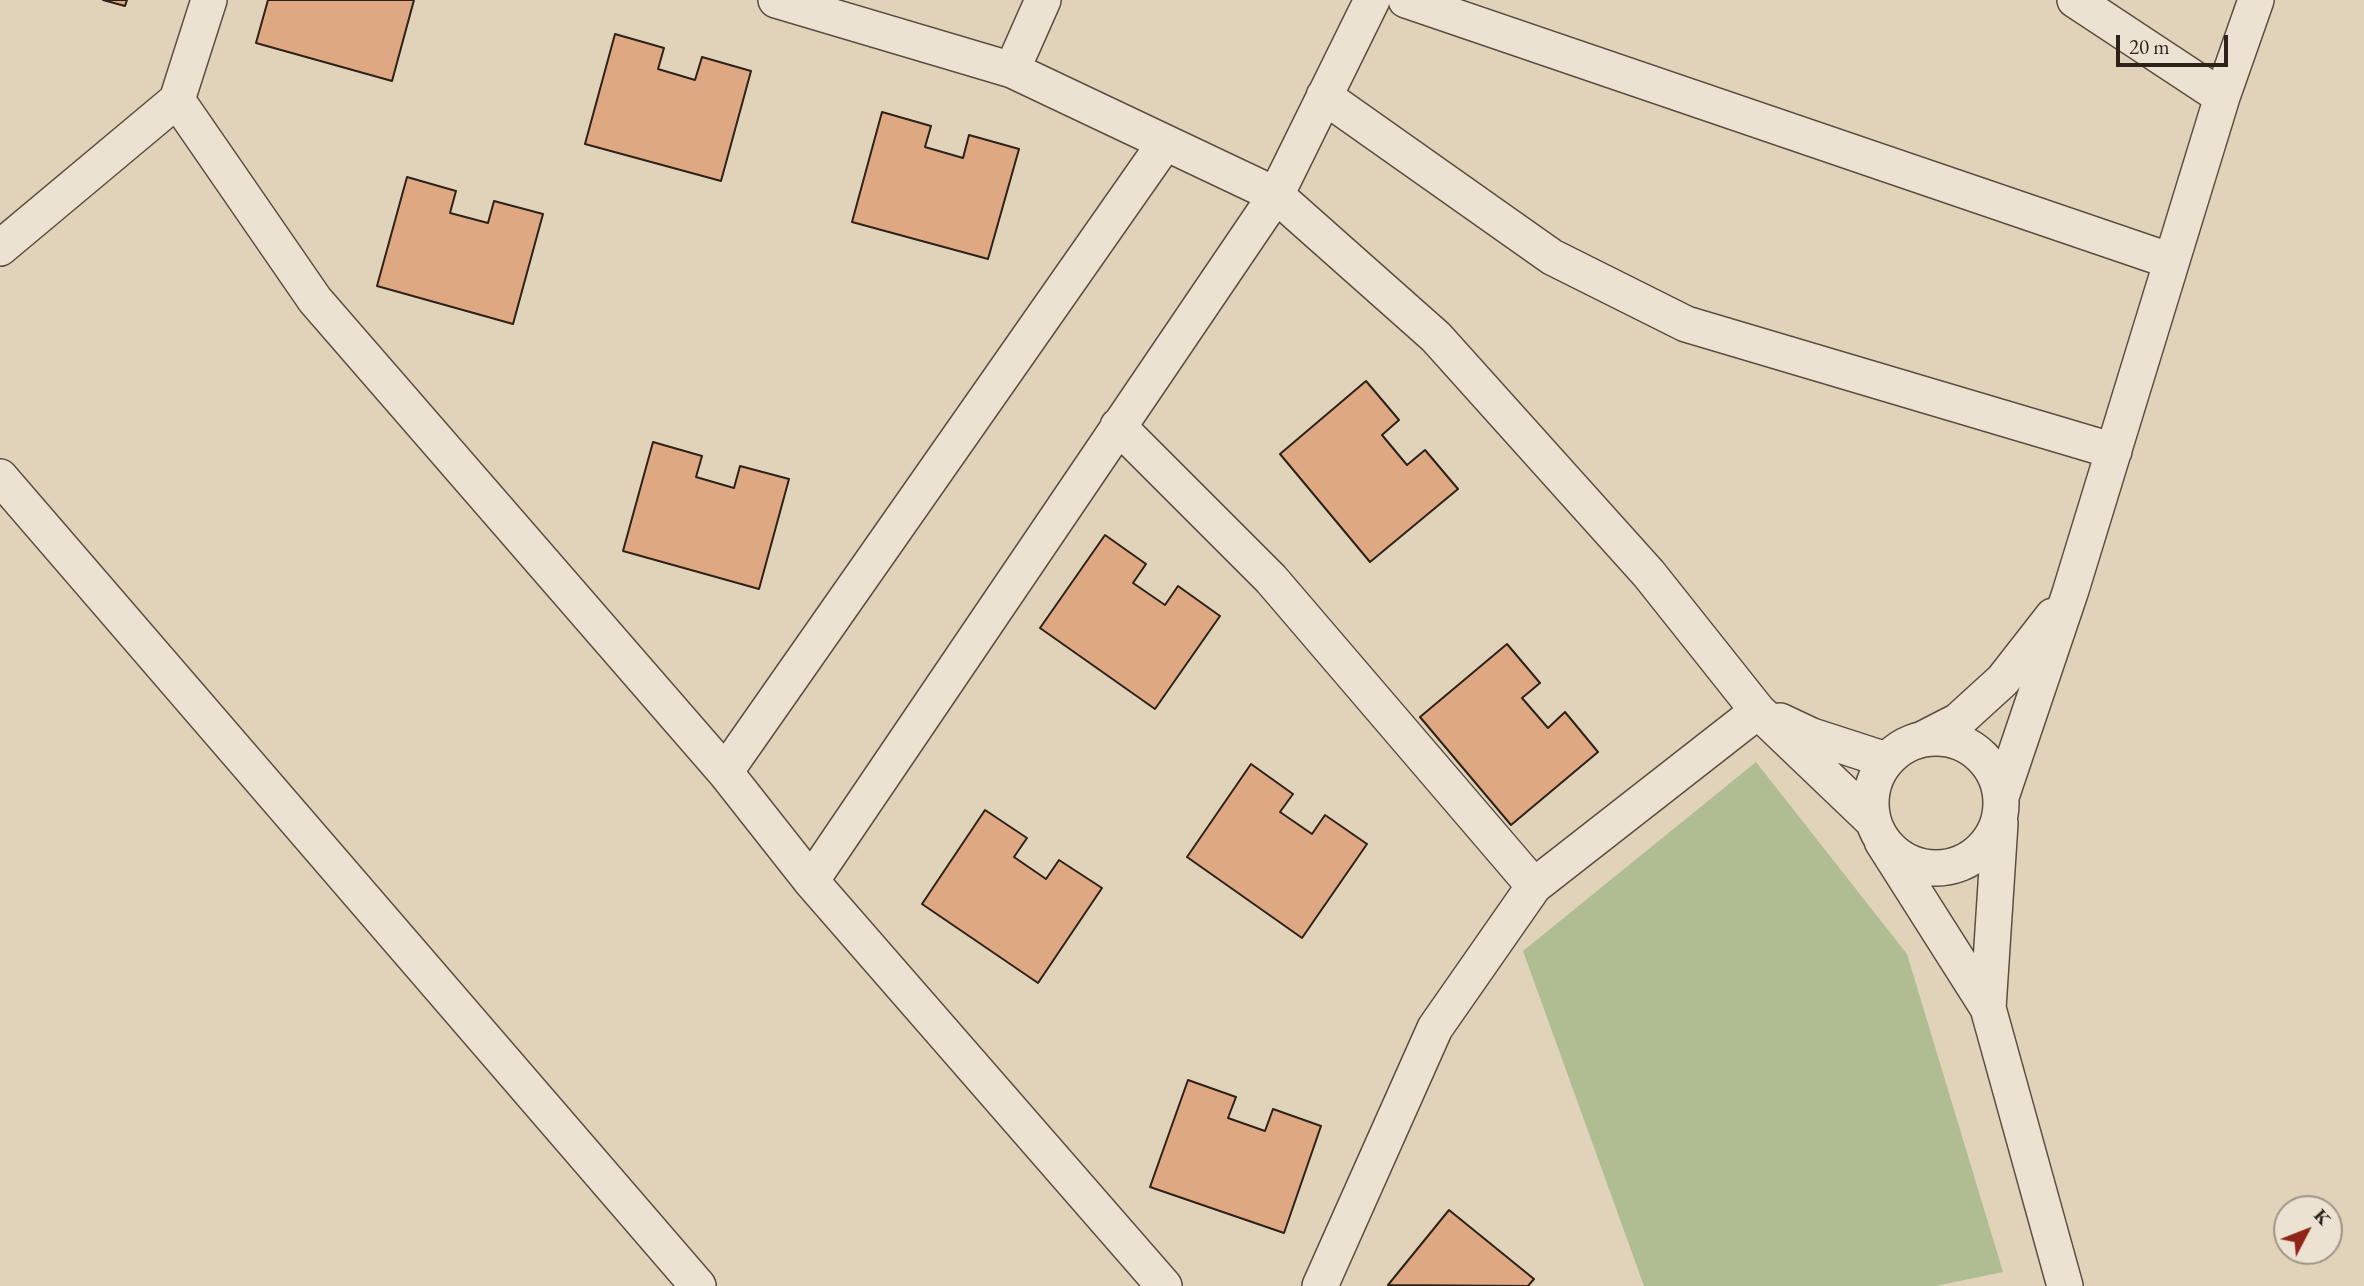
<!DOCTYPE html>
<style>
body{margin:0}
#map{position:relative;width:2364px;height:1286px;overflow:hidden;background:#e1d3ba;font-family:"EB Garamond",serif}
canvas{display:block}
.north{position:absolute;left:2273px;top:1195px;width:70px;height:70px;box-sizing:border-box;background:#ece2d2;border:2px solid #a09588;border-radius:50%;rotate:48deg;font-size:19px;font-weight:700;line-height:28px;text-align:center;color:#2d2119}
.north::after{content:'';display:block;margin:auto;width:24px;height:32px;background:#8f2418;clip-path:polygon(50% 0,100% 100%,50% 72%,0 100%)}
.scale{position:absolute;left:2116px;top:35px;width:112px;height:32px;box-sizing:border-box;border:4px solid #2d2119;border-top:0;padding-left:9px;font-size:21px;line-height:24px;white-space:nowrap;color:#2d2119;-webkit-text-stroke:5px #ece2d2;paint-order:stroke}
</style>
<div id="map">
<canvas width="2364" height="1286"></canvas>
<div class="north">K</div>
<div class="scale">20 m</div>
</div>
<script>
const c = document.querySelector('canvas').getContext('2d');
c.lineJoin = 'round';
function paint(path, color) {
  c.fillStyle = color;
  c.fill(path, 'evenodd');
}
function stroke(path, color, width, dash) {
  c.strokeStyle = color;
  c.lineWidth = width;
  c.lineCap = dash ? 'butt' : 'round';
  c.setLineDash(dash || []);
  c.stroke(path);
}
paint(new Path2D(`
 M1756,762L1907,954L2003,1272L1936,1286H1644L1523,951Z`), '#b0bd92');
const building = new Path2D(`
 M103,0H127L125,6Z
 M268,0H414L392,81L256,43Z
 M615,34L664,48L658,69L695,80L702,57L751,71L721,181L585,144Z
 M882,112L931,126L925,147L963,158L969,135L1019,149L988,259L852,222Z
 M407,177L456,191L450,213L488,223L494,201L543,214L513,324L377,286Z
 M1366,381L1399,420L1382,435L1407,465L1425,450L1458,489L1370,562L1280,454Z
 M653,442L702,456L696,477L734,488L740,466L789,479L759,589L623,551Z
 M1105,535L1146,564L1133,583L1165,605L1178,586L1220,616L1155,709L1040,628Z
 M1507,644L1540,683L1522,698L1548,728L1565,712L1598,752L1511,825L1420,717Z
 M1251,764L1293,794L1280,812L1312,834L1325,815L1367,844L1302,938L1187,857Z
 M985,810L1027,838L1014,857L1046,879L1059,860L1102,888L1038,983L922,904Z
 M1188,1080L1236,1097L1228,1118L1265,1131L1273,1109L1321,1126L1284,1233L1150,1187Z
 M1449,1210L1534,1279L1528,1286L1388,1285Z`);
paint(building, '#dda882');
stroke(building, '#2d2119', 2);
const minor = new Path2D(`
 M776,0L1012,70L1276,195L1436,337L1649,574L1758,711L1873,821
 M1406,0L2171,261
 M2075,0L2222,97
 M1012,70L1043,0
 M1324,96L1552,257L1686,324L2114,451
 M177,100L315,300L725,772L811,881L1164,1286
 M0,248L177,100L209,0
 M1118,426L1271,579L1534,886
 M0,477L698,1286
 M1780,721L1812,736L1886,760
 M1871 803a65 65 0 1 1 130 0a65 65 0 1 1-130 0Z
 M1923,739L1958,721L2003,680L2053,616
 M725,772L1165,143
 M2001,797L2070,593L2222,97L2256,0
 M1882,841L1988,1008L2065,1286
 M811,881L1276,195L1372,0
 M1988,1008L2000,823
 M1320,1286L1435,1028L1534,886L1758,711`);
stroke(minor, '#5a4e41', 38);
stroke(minor, '#ece2d2', 35);
</script>
